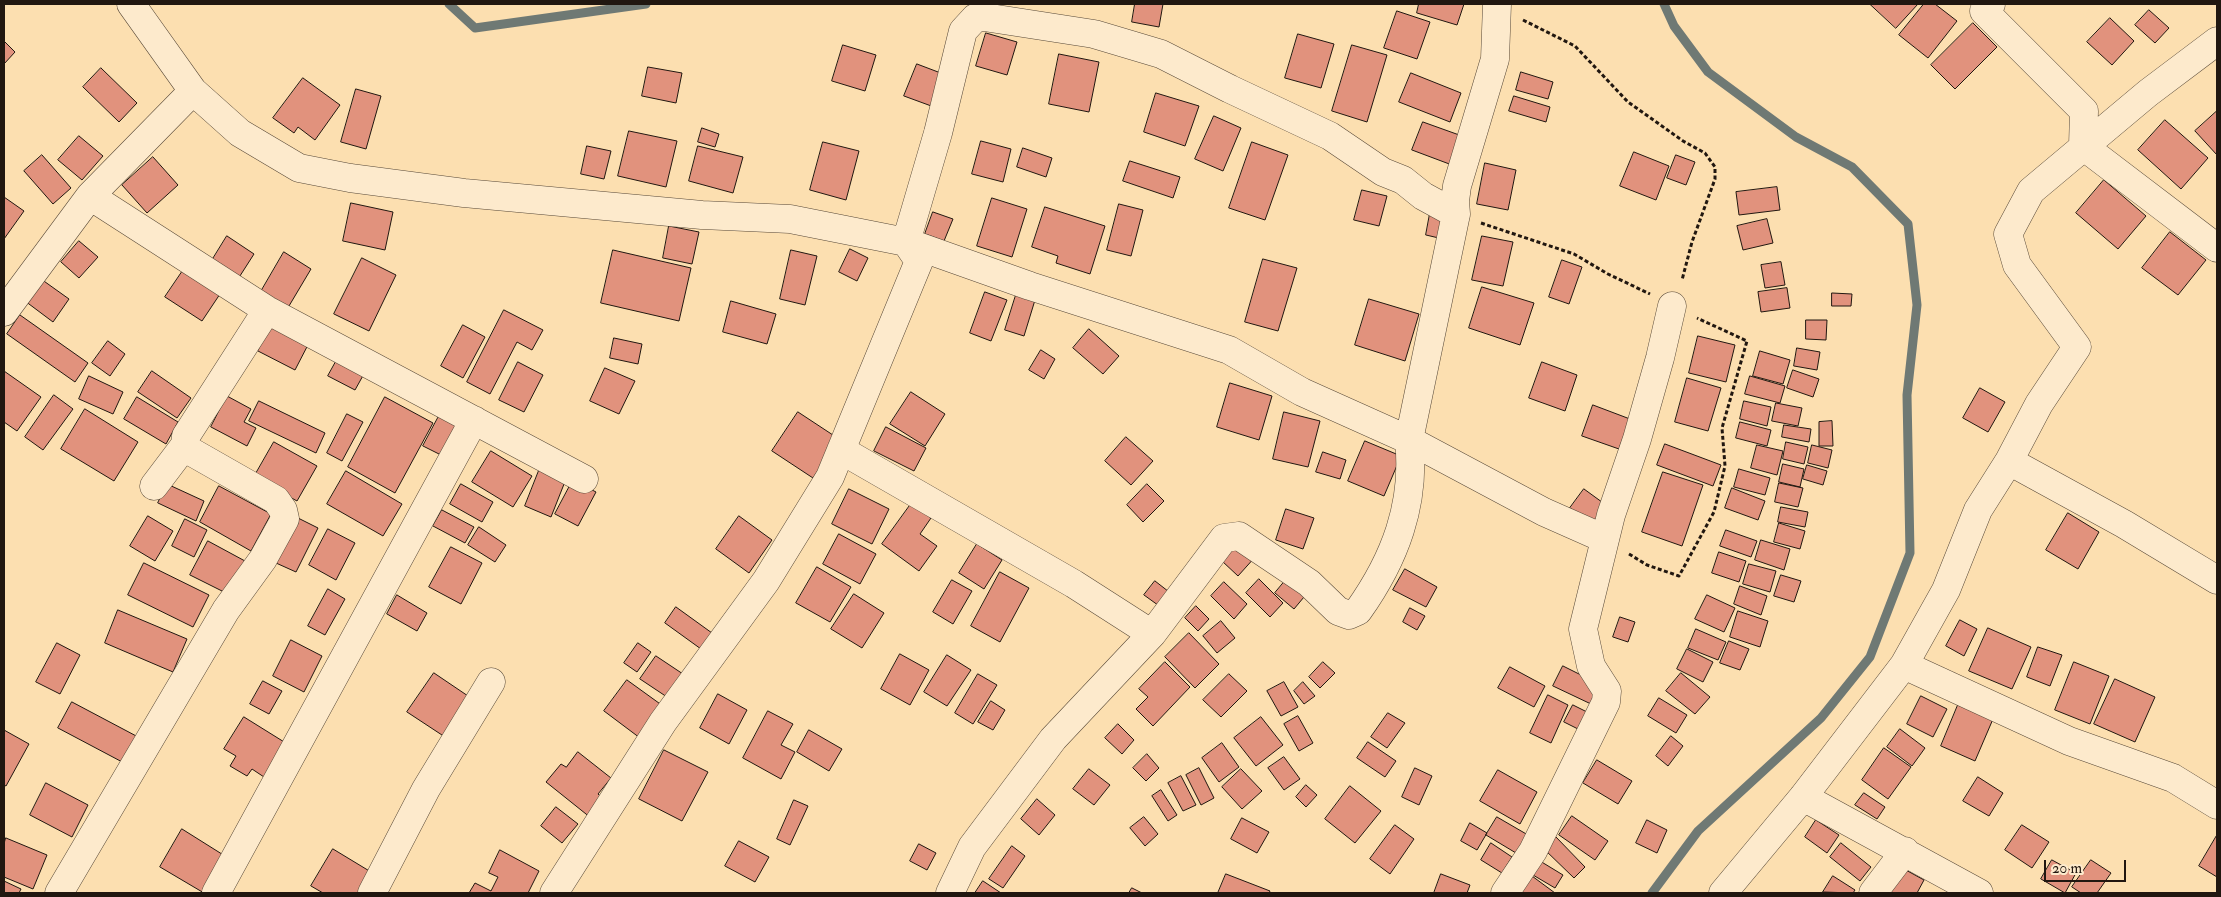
<!DOCTYPE html>
<style>
body{margin:0}
#map{position:relative;width:2221px;height:897px;overflow:hidden;background:#fcdfb0;font-family:"IM FELL Double Pica",serif}
canvas{display:block}
.frame{position:absolute;inset:0;border:5px solid #211710;pointer-events:none}
.scale{position:absolute;left:2044px;top:860px;width:82px;height:22px;box-sizing:border-box;border:2px solid #211710;border-top:0;padding-left:6px;font-size:15px;line-height:18px;white-space:nowrap;color:#211710;-webkit-text-stroke:4px #fdeacc;paint-order:stroke}
</style>
<div id="map">
<canvas width="2221" height="897"></canvas>
<div class="frame"></div>
<div class="scale">20 m</div>
</div>
<script>
const c = document.querySelector('canvas').getContext('2d');
c.lineJoin = 'round';
function stroke(path, color, width, dash) {
  c.strokeStyle = color;
  c.lineWidth = width;
  c.lineCap = dash ? 'butt' : 'round';
  c.setLineDash(dash || []);
  c.stroke(path);
}
function paint(path, color) {
  c.fillStyle = color;
  c.fill(path, 'evenodd');
}
stroke(new Path2D(`
 M449,4L475,28L646,4
 M1652,893L1698,831L1821,718L1870,657L1910,553L1907,395L1917,305L1908,224L1852,167L1796,137L1708,72L1674,26L1664,4`), '#6f7974', 9);
const building = new Path2D(`
 M1135,4H1163L1159,27L1132,22Z
 M1419,4H1464L1457,25L1417,13Z
 M1870,4H1918L1896,28Z
 M1924,4H1935L1957,21L1928,58L1899,35Z
 M2149,10L2169,28L2155,43L2135,25Z
 M1397,11L1430,22L1417,59L1384,48Z
 M2110,18L2134,41L2112,65L2087,42Z
 M1973,23L1997,47L1955,89L1931,65Z
 M986,33L1017,42L1007,75L976,66Z
 M1298,34L1334,44L1321,88L1285,78Z
 M4,41L15,52L4,64Z
 M843,45L876,55L865,91L832,81Z
 M1352,45L1387,55L1367,122L1332,111Z
 M1059,54L1099,62L1089,112L1049,104Z
 M917,64L946,75L934,107L904,96Z
 M648,67L682,73L676,103L642,96Z
 M101,68L137,103L119,122L83,87Z
 M1521,72L1553,82L1548,99L1516,90Z
 M1411,73L1461,93L1450,122L1399,102Z
 M303,78L340,105L315,140L298,127L294,133L273,118Z
 M356,89L381,96L366,149L341,142Z
 M1156,93L1199,106L1185,146L1144,132Z
 M1514,96L1550,107L1546,122L1509,111Z
 M2217,111V155L2195,131Z
 M1214,116L1241,128L1223,171L1195,159Z
 M2165,120L2208,158L2181,189L2138,150Z
 M1423,122L1462,136L1452,165L1412,150Z
 M702,128L719,134L715,147L698,142Z
 M629,131L677,141L666,187L618,176Z
 M79,136L103,156L82,180L58,160Z
 M981,141L1011,149L1003,182L972,174Z
 M823,142L859,151L846,200L810,190Z
 M1252,142L1288,155L1265,220L1229,208Z
 M587,146L611,151L604,179L581,174Z
 M698,146L743,157L733,193L689,181Z
 M1023,148L1052,158L1046,177L1017,167Z
 M1634,152L1669,166L1656,200L1620,186Z
 M42,155L71,188L53,204L24,171Z
 M1676,155L1695,162L1686,185L1667,178Z
 M153,157L178,185L147,213L122,185Z
 M1130,161L1180,177L1173,198L1123,181Z
 M1485,163L1516,170L1508,210L1477,204Z
 M2104,180L2146,216L2118,249L2076,213Z
 M1777,187L1780,210L1739,215L1736,192Z
 M1362,190L1387,196L1379,226L1354,220Z
 M4,197L24,211L4,239Z
 M992,198L1027,209L1012,257L977,246Z
 M351,203L393,212L385,250L343,241Z
 M1119,204L1143,210L1131,256L1107,250Z
 M1045,207L1105,226L1090,274L1056,263L1058,256L1032,247Z
 M1431,208L1449,212L1443,239L1426,235Z
 M933,212L953,219L944,241L925,234Z
 M1767,219L1773,243L1743,250L1737,226Z
 M669,226L699,232L692,264L663,258Z
 M2170,232L2206,260L2178,295L2142,268Z
 M227,236L254,254L238,279L211,262Z
 M1482,236L1513,242L1503,286L1472,280Z
 M79,241L98,257L79,278L61,262Z
 M850,249L868,258L857,281L839,272Z
 M613,250L691,268L679,321L601,303Z
 M791,250L817,256L805,305L780,299Z
 M284,252L311,269L286,311L259,295Z
 M362,258L396,275L369,331L334,314Z
 M1263,259L1297,268L1278,331L1245,322Z
 M1562,260L1582,267L1569,304L1549,297Z
 M1781,262L1785,285L1765,288L1761,265Z
 M184,269L220,294L202,321L165,297Z
 M41,279L69,299L53,322L25,301Z
 M1482,287L1534,303L1520,345L1469,328Z
 M1787,288L1790,308L1761,312L1758,292Z
 M985,292L1007,300L991,341L970,333Z
 M1832,293L1852,294L1851,306H1832Z
 M1016,295L1035,300L1024,336L1005,330Z
 M1369,299L1419,314L1405,361L1355,345Z
 M731,301L776,314L767,344L723,332Z
 M504,310L543,330L532,350L517,342L490,394L467,382Z
 M20,315L88,363L75,382L7,334Z
 M273,320L311,339L295,370L258,351Z
 M1806,320H1827L1826,340L1806,339Z
 M463,325L485,337L463,378L441,366Z
 M1089,329L1119,356L1103,374L1073,348Z
 M1698,336L1735,345L1726,382L1689,373Z
 M614,338L642,344L638,364L610,358Z
 M108,341L125,354L110,376L92,363Z
 M1797,348L1820,352L1817,370L1794,366Z
 M1041,350L1055,359L1044,379L1029,370Z
 M1760,351L1790,360L1783,384L1753,376Z
 M338,358L365,372L355,390L328,376Z
 M518,362L543,375L524,412L499,400Z
 M1542,362L1577,375L1565,411L1529,398Z
 M605,368L635,381L619,414L590,401Z
 M1793,370L1819,379L1813,397L1787,388Z
 M4,371L41,397L17,431L4,422Z
 M152,371L191,398L177,418L138,392Z
 M89,376L123,392L113,414L79,399Z
 M1750,376L1785,386L1780,403L1745,394Z
 M1687,378L1721,388L1708,431L1675,422Z
 M1230,383L1272,396L1259,440L1217,427Z
 M1980,388L2005,402L1988,432L1963,418Z
 M911,392L945,414L925,446L890,424Z
 M54,395L73,409L43,450L25,437Z
 M227,396L251,409L244,422L256,428L247,446L211,427Z
 M137,397L178,422L166,444L124,419Z
 M385,397L433,423L395,493L348,467Z
 M259,401L325,433L316,453L249,421Z
 M1744,401L1771,407L1767,426L1740,419Z
 M1776,403L1802,408L1798,426L1772,421Z
 M1593,405L1630,419L1619,449L1582,436Z
 M85,409L138,442L114,481L61,449Z
 M798,412L839,439L813,478L772,451Z
 M1284,412L1320,421L1308,467L1273,459Z
 M347,414L363,422L342,461L327,453Z
 M439,416L456,426L441,455L423,446Z
 M1832,421L1833,446H1819V422Z
 M1740,422L1771,430L1767,446L1736,438Z
 M1784,425L1811,429L1809,442L1782,437Z
 M886,427L926,448L914,471L874,451Z
 M1126,437L1153,461L1131,485L1105,461Z
 M1365,441L1401,456L1384,496L1348,481Z
 M274,442L317,466L297,501L254,477Z
 M1786,442L1808,447L1804,464L1783,459Z
 M1665,444L1721,465L1713,486L1657,465Z
 M1757,445L1783,451L1777,475L1751,468Z
 M1812,445L1832,450L1828,468L1808,463Z
 M491,451L532,476L513,507L472,482Z
 M1323,452L1346,460L1340,479L1316,472Z
 M542,463L568,474L551,517L525,506Z
 M1783,464L1804,469L1800,487L1779,482Z
 M1807,465L1827,471L1823,485L1803,479Z
 M1739,469L1770,478L1765,495L1734,487Z
 M346,471L402,504L383,536L327,504Z
 M1663,472L1703,485L1682,546L1642,532Z
 M573,480L596,492L578,526L555,514Z
 M1779,483L1803,488L1798,507L1775,502Z
 M167,484L204,501L196,521L158,503Z
 M461,484L493,502L482,522L450,504Z
 M1147,484L1164,501L1143,522L1127,505Z
 M219,486L271,514L251,551L200,522Z
 M1732,488L1765,501L1758,520L1725,508Z
 M849,489L889,509L872,544L832,524Z
 M1584,489L1606,505L1593,524L1570,508Z
 M911,504L931,518L920,534L937,546L919,571L882,544Z
 M1781,507L1808,512L1805,527L1778,522Z
 M1286,509L1314,518L1303,549L1276,540Z
 M442,510L474,527L465,543L433,526Z
 M2068,513L2099,532L2078,569L2046,550Z
 M148,516L173,531L155,561L130,546Z
 M739,516L772,540L749,573L716,549Z
 M298,518L318,528L296,572L276,563Z
 M185,519L207,530L194,557L172,546Z
 M1779,523L1805,531L1800,549L1774,542Z
 M479,527L506,545L495,562L468,545Z
 M328,529L355,543L336,580L309,565Z
 M1726,530L1757,541L1751,557L1720,546Z
 M839,534L876,554L860,584L823,564Z
 M1761,540L1790,549L1784,570L1755,560Z
 M208,541L245,561L228,594L190,575Z
 M1240,541L1256,556L1238,576L1222,561Z
 M977,544L1002,560L984,589L959,573Z
 M451,547L482,563L461,604L429,587Z
 M1719,552L1746,561L1739,582L1712,573Z
 M144,563L209,595L193,627L128,595Z
 M1749,564L1776,571L1770,592L1743,584Z
 M817,567L851,587L830,622L796,603Z
 M1405,569L1437,587L1426,607L1393,590Z
 M1000,572L1029,588L1000,642L971,626Z
 M1290,575L1309,591L1294,609L1275,593Z
 M1781,575L1801,581L1794,602L1774,596Z
 M1259,579L1283,603L1270,617L1246,593Z
 M952,580L972,591L953,624L933,612Z
 M1155,581L1173,595L1162,608L1144,595Z
 M1224,582L1247,604L1234,619L1211,596Z
 M1740,586L1767,596L1761,615L1734,604Z
 M328,589L345,599L325,635L308,626Z
 M854,594L884,613L862,648L831,629Z
 M397,595L427,613L417,631L387,614Z
 M1707,595L1735,608L1724,632L1695,619Z
 M1196,606L1209,619L1198,631L1185,618Z
 M676,607L712,633L701,649L665,623Z
 M1410,608L1425,616L1417,630L1403,622Z
 M118,610L187,639L173,672L105,643Z
 M1738,611L1768,621L1760,647L1730,637Z
 M1620,617L1635,622L1628,642L1613,637Z
 M1960,620L1977,629L1964,656L1946,646Z
 M1221,621L1235,638L1217,653L1203,636Z
 M1988,628L2031,647L2012,689L1969,671Z
 M1696,629L1726,642L1718,660L1688,648Z
 M1189,633L1219,664L1195,688L1165,657Z
 M291,640L322,656L304,692L273,676Z
 M1729,641L1749,649L1740,670L1720,663Z
 M57,643L80,655L60,694L36,682Z
 M638,643L651,652L637,672L624,663Z
 M2038,647L2062,655L2050,686L2027,677Z
 M1687,649L1713,662L1703,682L1677,669Z
 M900,654L929,670L910,705L881,689Z
 M947,655L971,670L947,706L924,692Z
 M656,656L683,674L667,697L640,679Z
 M1165,662L1190,687L1153,726L1136,709L1148,697L1139,689Z
 M1323,662L1335,673L1320,688L1309,677Z
 M2074,662L2109,676L2090,724L2055,710Z
 M1563,666L1601,685L1591,704L1553,686Z
 M1510,667L1545,686L1534,707L1498,688Z
 M434,673L471,698L445,737L407,712Z
 M1681,673L1710,697L1695,714L1666,691Z
 M978,674L997,685L973,724L955,713Z
 M1229,674L1247,691L1221,717L1203,700Z
 M2115,679L2155,697L2135,742L2094,724Z
 M627,680L663,706L640,738L604,711Z
 M263,681L282,691L269,714L250,704Z
 M1284,682L1298,707L1281,716L1267,691Z
 M1303,682L1315,696L1304,704L1294,691Z
 M718,694L747,710L729,744L700,728Z
 M1548,695L1568,705L1551,743L1530,733Z
 M1921,696L1947,709L1933,737L1907,724Z
 M1659,698L1687,715L1676,733L1648,716Z
 M991,701L1005,710L993,730L978,722Z
 M72,702L140,738L126,764L58,728Z
 M1573,705L1595,716L1586,733L1564,722Z
 M1958,705L1993,719L1975,761L1941,746Z
 M768,711L793,724L781,745L795,752L781,779L743,758Z
 M1388,713L1405,723L1387,748L1371,737Z
 M1298,716L1313,743L1299,751L1284,724Z
 M244,717L289,745L267,779L252,769L247,776L230,766L236,756L224,749Z
 M1261,717L1283,745L1256,766L1234,738Z
 M1118,724L1134,740L1122,754L1105,738Z
 M1900,729L1925,748L1912,766L1887,747Z
 M4,730L29,744L6,786L4,785Z
 M809,730L842,749L829,771L797,752Z
 M1671,736L1683,746L1668,766L1656,756Z
 M1368,742L1396,761L1385,777L1357,758Z
 M1222,743L1239,767L1219,782L1202,758Z
 M1884,748L1911,767L1888,799L1862,780Z
 M664,750L708,772L682,821L639,799Z
 M578,752L611,778L598,794L605,800L591,818L546,782L561,764L566,767Z
 M1147,754L1159,768L1146,781L1133,768Z
 M1284,757L1300,779L1284,790L1268,768Z
 M1597,760L1632,781L1618,804L1583,783Z
 M1199,768L1214,798L1201,805L1186,775Z
 M1415,768L1432,776L1419,805L1402,797Z
 M1089,769L1110,785L1094,805L1073,789Z
 M1241,769L1262,791L1242,809L1222,787Z
 M1498,770L1537,792L1520,824L1480,801Z
 M1181,776L1196,805L1183,811L1168,783Z
 M1978,777L2003,793L1989,816L1963,801Z
 M46,783L88,805L72,837L30,815Z
 M1306,785L1317,795L1306,807L1296,797Z
 M1350,786L1381,811L1355,843L1325,819Z
 M1161,790L1177,815L1168,821L1152,796Z
 M1864,793L1885,807L1877,819L1855,805Z
 M1037,799L1055,815L1039,835L1021,819Z
 M794,800L808,806L790,845L777,839Z
 M556,807L578,824L562,843L541,826Z
 M1572,816L1608,841L1595,860L1559,835Z
 M1144,817L1158,834L1145,846L1130,828Z
 M1497,817L1528,835L1516,853L1486,835Z
 M1242,818L1269,832L1257,853L1231,839Z
 M1647,820L1667,830L1657,853L1636,843Z
 M1816,820L1839,835L1827,853L1805,837Z
 M1470,823L1487,833L1477,850L1461,841Z
 M1395,825L1414,839L1390,874L1370,859Z
 M2022,825L2049,842L2032,868L2005,850Z
 M182,829L225,856L204,893L160,867Z
 M2217,835V877L2199,866Z
 M1555,836L1585,867L1574,878L1543,848Z
 M6,838L47,855L33,889L4,877V844Z
 M739,841L769,857L755,882L725,866Z
 M1491,843L1512,857L1502,873L1481,860Z
 M1841,843L1871,867L1860,881L1830,857Z
 M919,844L936,853L927,870L910,861Z
 M1012,846L1025,856L1003,888L989,879Z
 M333,849L371,872L358,893H323L311,886Z
 M500,850L539,871L528,893H469L475,883L491,891L498,877L489,873Z
 M2052,860L2076,873L2065,893L2041,879Z
 M2091,860L2111,873L2097,893H2081L2072,887Z
 M1540,861L1563,875L1555,888L1533,875Z
 M1904,869L1924,880L1917,893H1891Z
 M1226,874L1270,891L1269,893H1218Z
 M1441,874L1470,885L1467,893H1434Z
 M1532,876L1555,893H1519Z
 M1833,876L1855,890L1853,893L1823,892Z
 M4,881L21,889L19,893H4Z
 M983,881L1001,893H975Z
 M1132,888L1142,893H1129Z`);
paint(building, '#e1927d');
stroke(building, '#211710', 1);
const street = new Path2D(`
 M131,4L193,91L240,133L299,168L350,178L464,193L702,215L790,219L906,242L919,261L830,477L766,581L663,722L554,893
 M1991,4L1984,11L2084,111L2083,146L2217,248
 M90,196L193,91
 M1456,214L1455,201L1457,186L1495,59L1497,4
 M4,312L90,196L267,310L584,479
 M841,450L1074,584L1152,634
 M2009,461L2124,524L2217,580
 M154,486L185,445
 M1904,665L2069,741L2173,778L2217,805
 M1803,797L1979,893
 M59,893L226,610L263,559L285,519L283,510L276,500L190,451L185,445L186,436L267,310
 M216,893L474,420
 M372,893L426,789L491,682
 M950,893L972,847L1053,739L1152,634L1224,538L1239,536L1309,583L1338,611L1349,615L1358,611C1395,559 1416,504 1409,440L1456,214L1423,196L1403,180L1383,172L1330,136L1230,89L1161,54L1094,34L984,17L975,18L963,31L938,133L906,242L1030,286L1229,350L1302,392L1409,440L1544,512L1605,539
 M1505,893L1533,851L1606,702L1607,691L1591,666L1583,629L1611,515L1637,439L1660,358L1672,306
 M1723,893L1803,797L1904,665L1946,590L1978,510L2009,461L2039,404L2077,347L2017,265L2008,234L2031,191L2148,93L2217,41
 M1873,893L1905,851`);
stroke(street, '#584938', 29);
stroke(new Path2D(`
 M1523,20L1575,46L1628,102L1683,141L1705,153L1715,167V179L1692,242L1682,280
 M1481,223L1574,254L1608,274L1650,294
 M1629,554L1647,565L1679,576L1714,512L1725,466L1722,428L1747,341L1697,318`), '#211710', 3, [4, 2.5]);
stroke(street, '#fdeacc', 28);
</script>
